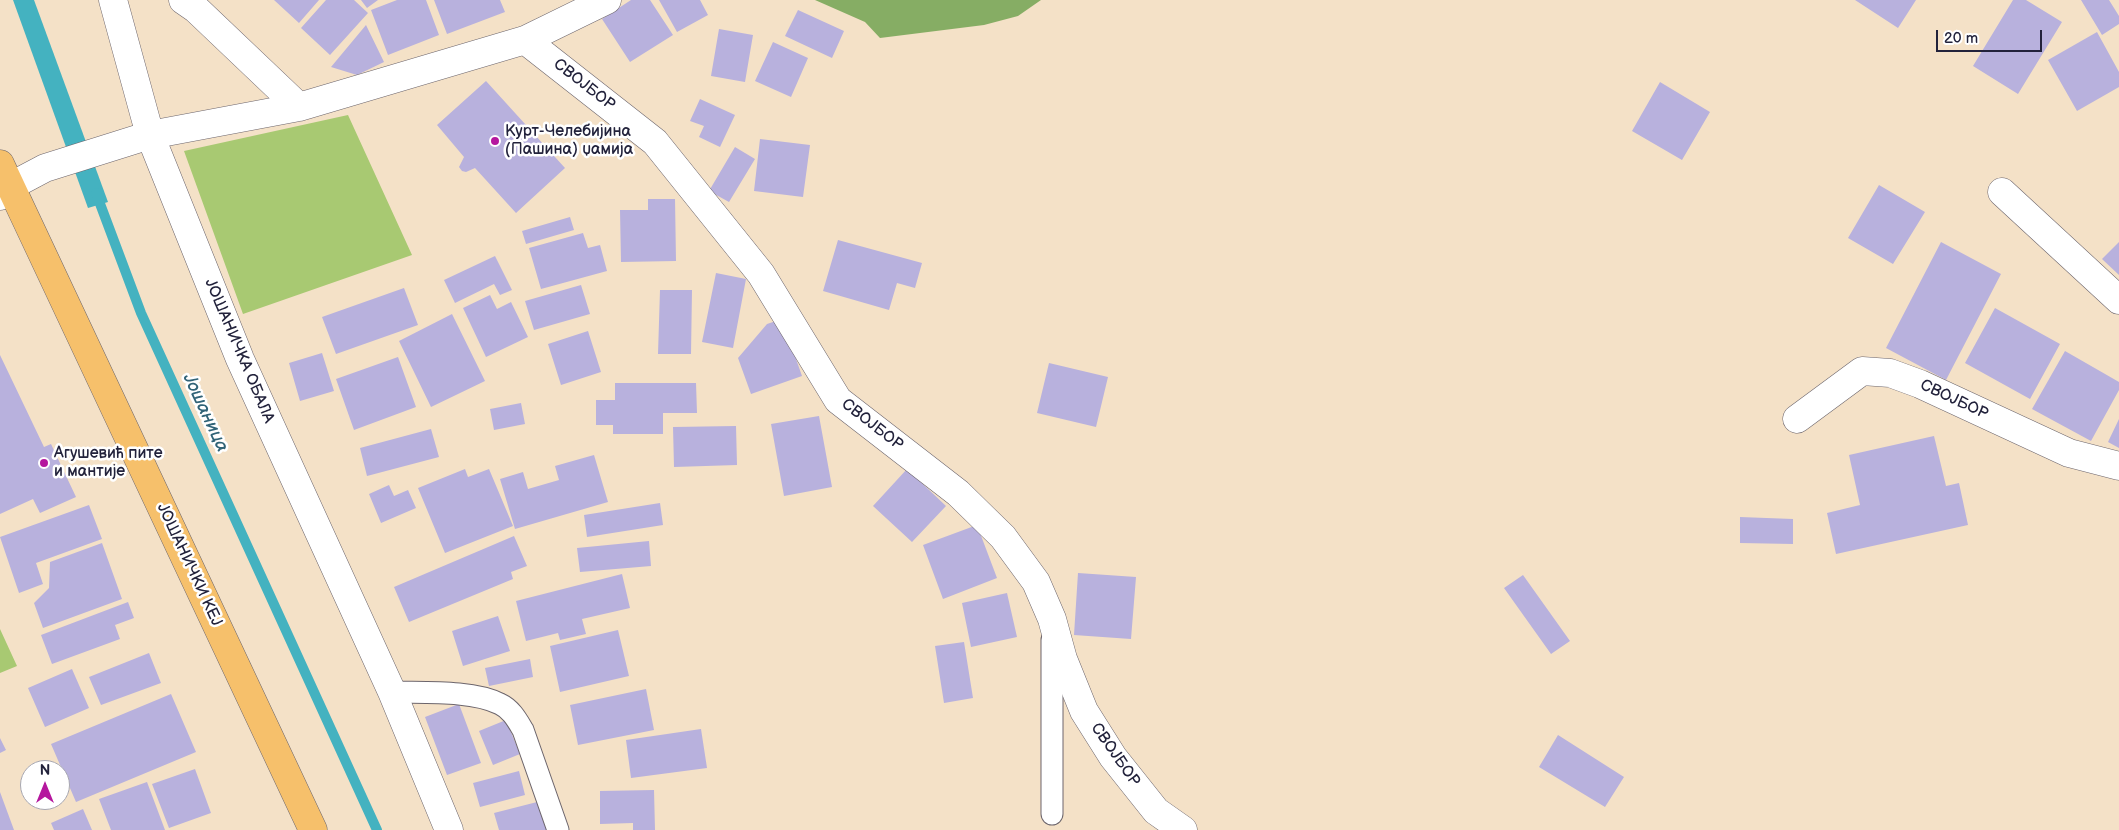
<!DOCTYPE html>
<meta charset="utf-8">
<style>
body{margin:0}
#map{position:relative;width:2119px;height:830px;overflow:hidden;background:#f4e1c7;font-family:"Balsamiq Sans",sans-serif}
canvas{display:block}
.north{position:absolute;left:20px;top:760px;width:50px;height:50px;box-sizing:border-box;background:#fff;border:1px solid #a7a7b1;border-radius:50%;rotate:0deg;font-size:14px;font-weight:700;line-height:20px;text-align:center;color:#22223b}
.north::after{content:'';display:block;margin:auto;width:18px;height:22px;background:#b5179e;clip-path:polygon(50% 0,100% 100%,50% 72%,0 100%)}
.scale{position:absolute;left:1936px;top:30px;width:106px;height:22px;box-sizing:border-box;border:2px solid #22223b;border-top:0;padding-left:6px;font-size:15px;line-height:18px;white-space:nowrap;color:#22223b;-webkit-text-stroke:4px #fff;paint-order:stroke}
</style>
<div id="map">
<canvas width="2119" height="830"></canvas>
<div class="north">N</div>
<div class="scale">20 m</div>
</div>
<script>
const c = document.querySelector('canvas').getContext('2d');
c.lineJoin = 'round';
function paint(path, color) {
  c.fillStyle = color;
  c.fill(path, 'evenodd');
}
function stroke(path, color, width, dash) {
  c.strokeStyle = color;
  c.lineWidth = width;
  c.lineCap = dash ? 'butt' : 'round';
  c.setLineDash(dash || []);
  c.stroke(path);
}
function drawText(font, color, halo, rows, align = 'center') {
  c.font = font + ' "Balsamiq Sans",sans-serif';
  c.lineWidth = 5;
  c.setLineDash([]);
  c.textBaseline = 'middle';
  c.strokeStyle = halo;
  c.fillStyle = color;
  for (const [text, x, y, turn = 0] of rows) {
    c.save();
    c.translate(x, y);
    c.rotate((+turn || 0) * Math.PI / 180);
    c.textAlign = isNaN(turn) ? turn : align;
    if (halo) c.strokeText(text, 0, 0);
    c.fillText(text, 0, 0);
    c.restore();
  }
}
paint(new Path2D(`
 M348,115L412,255L243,314L184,151Z
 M0,629L17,666L0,673Z`), '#a8c972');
paint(new Path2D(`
 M815,0H1041L1018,16L984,25L880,38L865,22Z`), '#86ad64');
paint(new Path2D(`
 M13,0H34L108,202L88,208Z`), '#44b2c0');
stroke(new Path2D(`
 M96,193L141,313L377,830`), '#44b2c0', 10);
paint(new Path2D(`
 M274,0H319L299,23Z
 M326,0H354L368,13L330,55L301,28Z
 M361,0H378L367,8Z
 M397,0H426L439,35L388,55L371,10Z
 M434,0H500L505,12L447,34Z
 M631,0H650L673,35L630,62L602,19Z
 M659,0H700L708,15L677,32Z
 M1855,0H1916L1898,28Z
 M2013,0H2026L2062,22L2018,94L1973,66Z
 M2081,0H2109L2119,16V24L2102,35Z
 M798,10L844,31L832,58L785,36Z
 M366,25L384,62L357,75L331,67Z
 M719,29L753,35L745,82L711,76Z
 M2097,32L2119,72V87L2077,111L2048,60Z
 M773,42L808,58L791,97L755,81Z
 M486,81L565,168L516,213L475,168L466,172L462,171L459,167L464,157L437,125Z
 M1660,82L1710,112L1682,160L1632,131Z
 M700,99L735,115L720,147L699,137L704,126L690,121Z
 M760,139L810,145L803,197L754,191Z
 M735,147L755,159L729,202L709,191Z
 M1879,185L1925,212L1893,264L1848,238Z
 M648,199H675L676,261L621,262L620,210H648Z
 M570,217L574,230L526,244L522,231Z
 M583,233L588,248L600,245L607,271L541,289L529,248Z
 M838,240L922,263L915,288L897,283L889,310L823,291Z
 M1941,242L2001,274L1946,380L1886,348Z
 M2119,242V275L2102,259Z
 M495,256L512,290L500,295L494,284L455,303L444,280Z
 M716,273L746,279L733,348L702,342Z
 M581,285L590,314L534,330L525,301Z
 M404,288L418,325L336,354L322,317Z
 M660,290H692L691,354H658Z
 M490,295L497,309L511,302L528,337L486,357L463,308Z
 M1995,308L2060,344L2030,399L1965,363Z
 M452,314L485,381L431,407L399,341Z
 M782,319L802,376L751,394L738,358L767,324Z
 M588,331L601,372L561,385L548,344Z
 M2065,351L2119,382V390L2091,441L2032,409Z
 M322,353L334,391L300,401L289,363Z
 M0,355L44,447L51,444L76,497L40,513L33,499L0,514Z
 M398,357L416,407L354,430L336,379Z
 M1049,363L1108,377L1096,427L1037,413Z
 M615,383H696L697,413H663V434H613V425H596V400H615Z
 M521,403L525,424L494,430L490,409Z
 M819,416L832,487L784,496L771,424Z
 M2119,419V448L2108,442Z
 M736,426L737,465L674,467L673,427Z
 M431,429L439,457L367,476L360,448Z
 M1934,436L1946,486L1959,483L1968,525L1836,554L1827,513L1860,505L1849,455Z
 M594,455L608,502L515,529L500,479L523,472L528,489L559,480L555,466Z
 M465,469L468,477L489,469L513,526L445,553L418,488Z
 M907,469L946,506L912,542L873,506Z
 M389,485L394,496L408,490L416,508L381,523L369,494Z
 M660,503L663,525L587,537L584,515Z
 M89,505L102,539L36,563L43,584L19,593L0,537Z
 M1740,517L1793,519V544L1740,543Z
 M977,525L997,578L943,599L923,545Z
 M514,536L527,566L511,572L513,579L409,622L394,587Z
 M649,541L651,566L580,572L577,548Z
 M102,543L122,599L43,628L34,603L49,588L50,562Z
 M1078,573L1136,577L1131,639L1074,635Z
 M622,574L630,608L582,619L586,634L560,640L558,633L526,641L516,601Z
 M1523,575L1570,641L1551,654L1504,588Z
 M1007,593L1017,637L971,647L962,603Z
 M128,602L134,618L115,625L120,639L52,664L41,635Z
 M498,616L510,651L463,666L452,631Z
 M618,630L629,676L560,692L550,646Z
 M964,642L973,698L944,703L935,646Z
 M149,653L161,683L101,705L89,677Z
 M530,659L533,677L489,686L485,668Z
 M72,669L89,708L45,727L28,688Z
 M646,689L654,730L578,745L570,705Z
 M171,694L196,752L76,802L51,744Z
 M459,704L481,763L447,775L425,717Z
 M506,720L520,754L493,765L479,731Z
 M701,729L707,768L631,778L626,740Z
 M1558,735L1624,777L1605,807L1539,767Z
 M0,738L6,750L0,753Z
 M195,769L211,813L169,828L152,784Z
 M519,771L525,795L480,807L473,783Z
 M147,782L165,830H111L99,799Z
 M654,790L655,830H633V823L600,824V791Z
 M0,792L14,830H0Z
 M541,801L548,830H499L494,813Z
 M83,809L92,830H54L51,823Z`), '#b8b1dd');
const lane = new Path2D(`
 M1052,640V814
 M392,692C423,693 473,690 500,704C511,709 517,720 523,730L558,830`);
const street = new Path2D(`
 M113,0L150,135L240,359L392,692L449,830
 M183,0L196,9L299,107
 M525,40L655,142L761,274L838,400L958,493L1003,537L1036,582L1052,619L1063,659L1084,711L1113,757L1156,811L1183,830
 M2002,192L2119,300
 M0,196L11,186L45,168L150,135L299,107L525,40L607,0
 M1797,419L1862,371L1890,373L1920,384L2069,453L2119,466`);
const primary = new Path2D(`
 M0,164L313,830`);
stroke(lane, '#6c656c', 23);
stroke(street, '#6c656c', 29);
stroke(primary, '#6c656c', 29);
stroke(lane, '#fff', 21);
stroke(street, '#fff', 28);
stroke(primary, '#f6c06b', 28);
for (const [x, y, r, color] of [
 [495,141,5,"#b5179e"],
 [44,463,5,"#b5179e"]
]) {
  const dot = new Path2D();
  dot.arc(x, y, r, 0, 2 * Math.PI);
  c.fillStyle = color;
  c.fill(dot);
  stroke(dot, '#fff', 2);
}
drawText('16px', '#22223b', '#fff', [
 ["СВОЈБОР",584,85,38],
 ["ЈОШАНИЧКА ОБАЛА",239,351,67],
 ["СВОЈБОР",1954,400,25],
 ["СВОЈБОР",872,425,38],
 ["ЈОШАНИЧКИ КЕЈ",189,565,65],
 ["СВОЈБОР",1115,755,55]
]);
drawText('16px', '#22223b', '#fff', [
 ["Курт-Челебијина",505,132],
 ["(Пашина) џамија",505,150],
 ["Агушевић пите",54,454],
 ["и мантије",54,472]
], 'left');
drawText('italic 18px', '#316377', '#fff', [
 ["Јошаница",205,413,65]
]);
</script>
